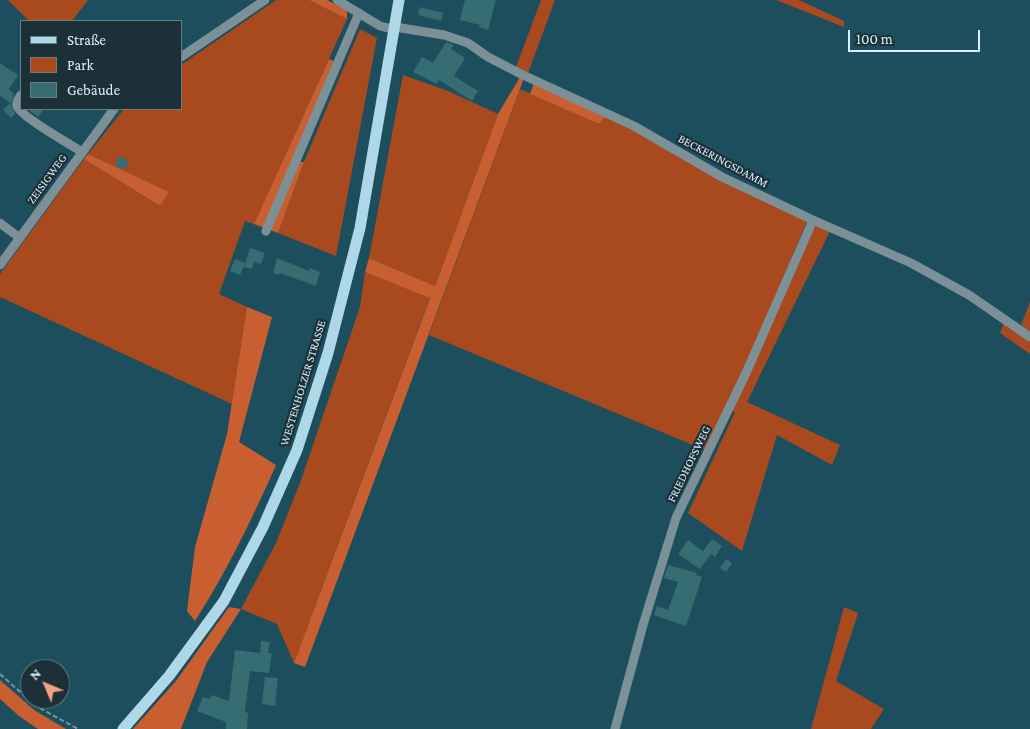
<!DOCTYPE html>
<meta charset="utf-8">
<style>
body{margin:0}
#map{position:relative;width:1030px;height:729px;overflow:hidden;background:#1d4e5d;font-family:"Crimson Pro",serif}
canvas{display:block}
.legend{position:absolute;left:20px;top:20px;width:162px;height:90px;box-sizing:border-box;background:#1c3038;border:1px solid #677d86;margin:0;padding:6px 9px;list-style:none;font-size:15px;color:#d8f1fb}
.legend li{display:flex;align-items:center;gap:10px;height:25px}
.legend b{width:25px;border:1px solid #677d86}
.north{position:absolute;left:20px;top:659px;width:50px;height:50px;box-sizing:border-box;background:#1c3038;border:1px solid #677d86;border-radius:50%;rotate:315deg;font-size:14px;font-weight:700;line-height:20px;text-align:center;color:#d8f1fb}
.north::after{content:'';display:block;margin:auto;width:18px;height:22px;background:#f2a07f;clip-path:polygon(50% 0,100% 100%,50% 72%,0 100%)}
.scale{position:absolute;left:848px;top:30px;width:132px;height:22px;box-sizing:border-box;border:2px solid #d8f1fb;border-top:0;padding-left:6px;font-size:15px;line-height:18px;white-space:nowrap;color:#d8f1fb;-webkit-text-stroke:4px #1c3038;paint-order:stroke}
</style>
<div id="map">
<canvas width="1030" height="729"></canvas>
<ul class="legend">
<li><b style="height:6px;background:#aed8e8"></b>Straße</li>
<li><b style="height:14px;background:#a94a1e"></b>Park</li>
<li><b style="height:14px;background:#356d72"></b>Gebäude</li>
</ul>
<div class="north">N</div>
<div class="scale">100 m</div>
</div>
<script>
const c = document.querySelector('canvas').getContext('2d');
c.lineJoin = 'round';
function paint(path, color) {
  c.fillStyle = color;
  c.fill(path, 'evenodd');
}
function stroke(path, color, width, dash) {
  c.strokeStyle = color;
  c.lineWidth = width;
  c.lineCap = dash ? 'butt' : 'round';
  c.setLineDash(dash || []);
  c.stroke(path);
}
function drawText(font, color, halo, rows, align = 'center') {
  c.font = font + ' "Crimson Pro",serif';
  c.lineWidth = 4.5;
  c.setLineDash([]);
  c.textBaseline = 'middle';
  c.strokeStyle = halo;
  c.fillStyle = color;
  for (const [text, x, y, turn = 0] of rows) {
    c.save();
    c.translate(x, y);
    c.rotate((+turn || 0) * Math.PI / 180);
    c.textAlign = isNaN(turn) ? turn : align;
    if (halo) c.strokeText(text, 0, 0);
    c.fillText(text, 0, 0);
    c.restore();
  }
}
paint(new Path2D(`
 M8,0H88L72,21H29Z
 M276,0H309L347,19L254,224L245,221L219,294L247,307L232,404L0,297V274L84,159L160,206L168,192L88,154L124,109H181V65Z
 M541,0H555L528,73L516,67Z
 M776,0H799L844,21V27Z
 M360,29L377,38L336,256L278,233L304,162Z
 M403,75L448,91L498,114L435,286L369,258Z
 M520,89L599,124L605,116L807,221L743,372L705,450L429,335Z
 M814,224L830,231L747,402L840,445L832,465L777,435L742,551L688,513L735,412L731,410Z
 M365,272L430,297L294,663L277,624L241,609L276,543L300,483L360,307Z
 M1030,302V332L1021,325Z
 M1004,323L1030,342V354L1000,333Z
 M844,607L858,613L836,681L884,709L871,729H811Z`), '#a94a1e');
paint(new Path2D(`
 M309,0H327L347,10V19Z
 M329,59L334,61L264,228L254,224Z
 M520,77L524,78L305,667L294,663L430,298L365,272L369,258L435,286L498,114Z
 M534,83L605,116L599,124L530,94Z
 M88,154L169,192L160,206L84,159Z
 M297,162H304L278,233L268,229Z
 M247,307L272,317L239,442L276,465C252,519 227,571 195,621L187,611L195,547L227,434Z
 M229,607L241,609L207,662L181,729H133L176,681Z
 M0,680L34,710L66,729H38L19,716L0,699Z`), '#c95f30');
paint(new Path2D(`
 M465,0H496L488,30L479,27L480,25L460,20Z
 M420,7L443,13L441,21L418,15Z
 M446,42L454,45L451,49L465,58L454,76L478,91L472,101L439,80L437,84L413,72L422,57L433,63Z
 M0,63L18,75L9,89L14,94L11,105L15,114L11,118L3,110L10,103L0,95Z
 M28,109H44L38,117Z
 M119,156L129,161L124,170L115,166Z
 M250,248L265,253L261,264L254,262L252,269L244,267Z
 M277,258L309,271L310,268L320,272L316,286L280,273L279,275L273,273Z
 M235,259L245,263L240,275L230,271Z
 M712,539L722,546L715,557L711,554L700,569L678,554L688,540L703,551Z
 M726,559L732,563L726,572L720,568Z
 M668,565L697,573L696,575L702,577L686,626L654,615L657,606L668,610L678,582L664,578Z
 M261,641L270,642L268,653H272L269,673L250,671L245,712L248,713L247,729H226V722L197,711L203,697L210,699L212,695L229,701L235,650L260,653Z
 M265,677L278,678L275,706L262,704Z`), '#356d72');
stroke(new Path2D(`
 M0,674L36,706L78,729`), '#7197a4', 2, [5, 2.5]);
stroke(new Path2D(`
 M337,0L380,26L388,28L395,27L444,35L468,43L488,57L523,75L634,126L722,177L813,220L911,263L969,295L1030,337
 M181,57L265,0
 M21,95C19,98 16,101 17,106C21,117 70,144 82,152
 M0,223L20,238
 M266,231L359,13
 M0,265L114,109
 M615,729L643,625L676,518L746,373L813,220`), '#7c9098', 9);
stroke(new Path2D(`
 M123,729L169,676L224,601L263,527L297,450L328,353L360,228L399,0`), '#aed8e8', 11);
drawText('12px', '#d8f1fb', '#1c3038', [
 ["BECKERINGSDAMM",723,161,28],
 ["ZEISIGWEG",47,179,-54],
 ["WESTENHOLZER STRASSE",303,383,-73],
 ["FRIEDHOFSWEG",689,464,-64]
]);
</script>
